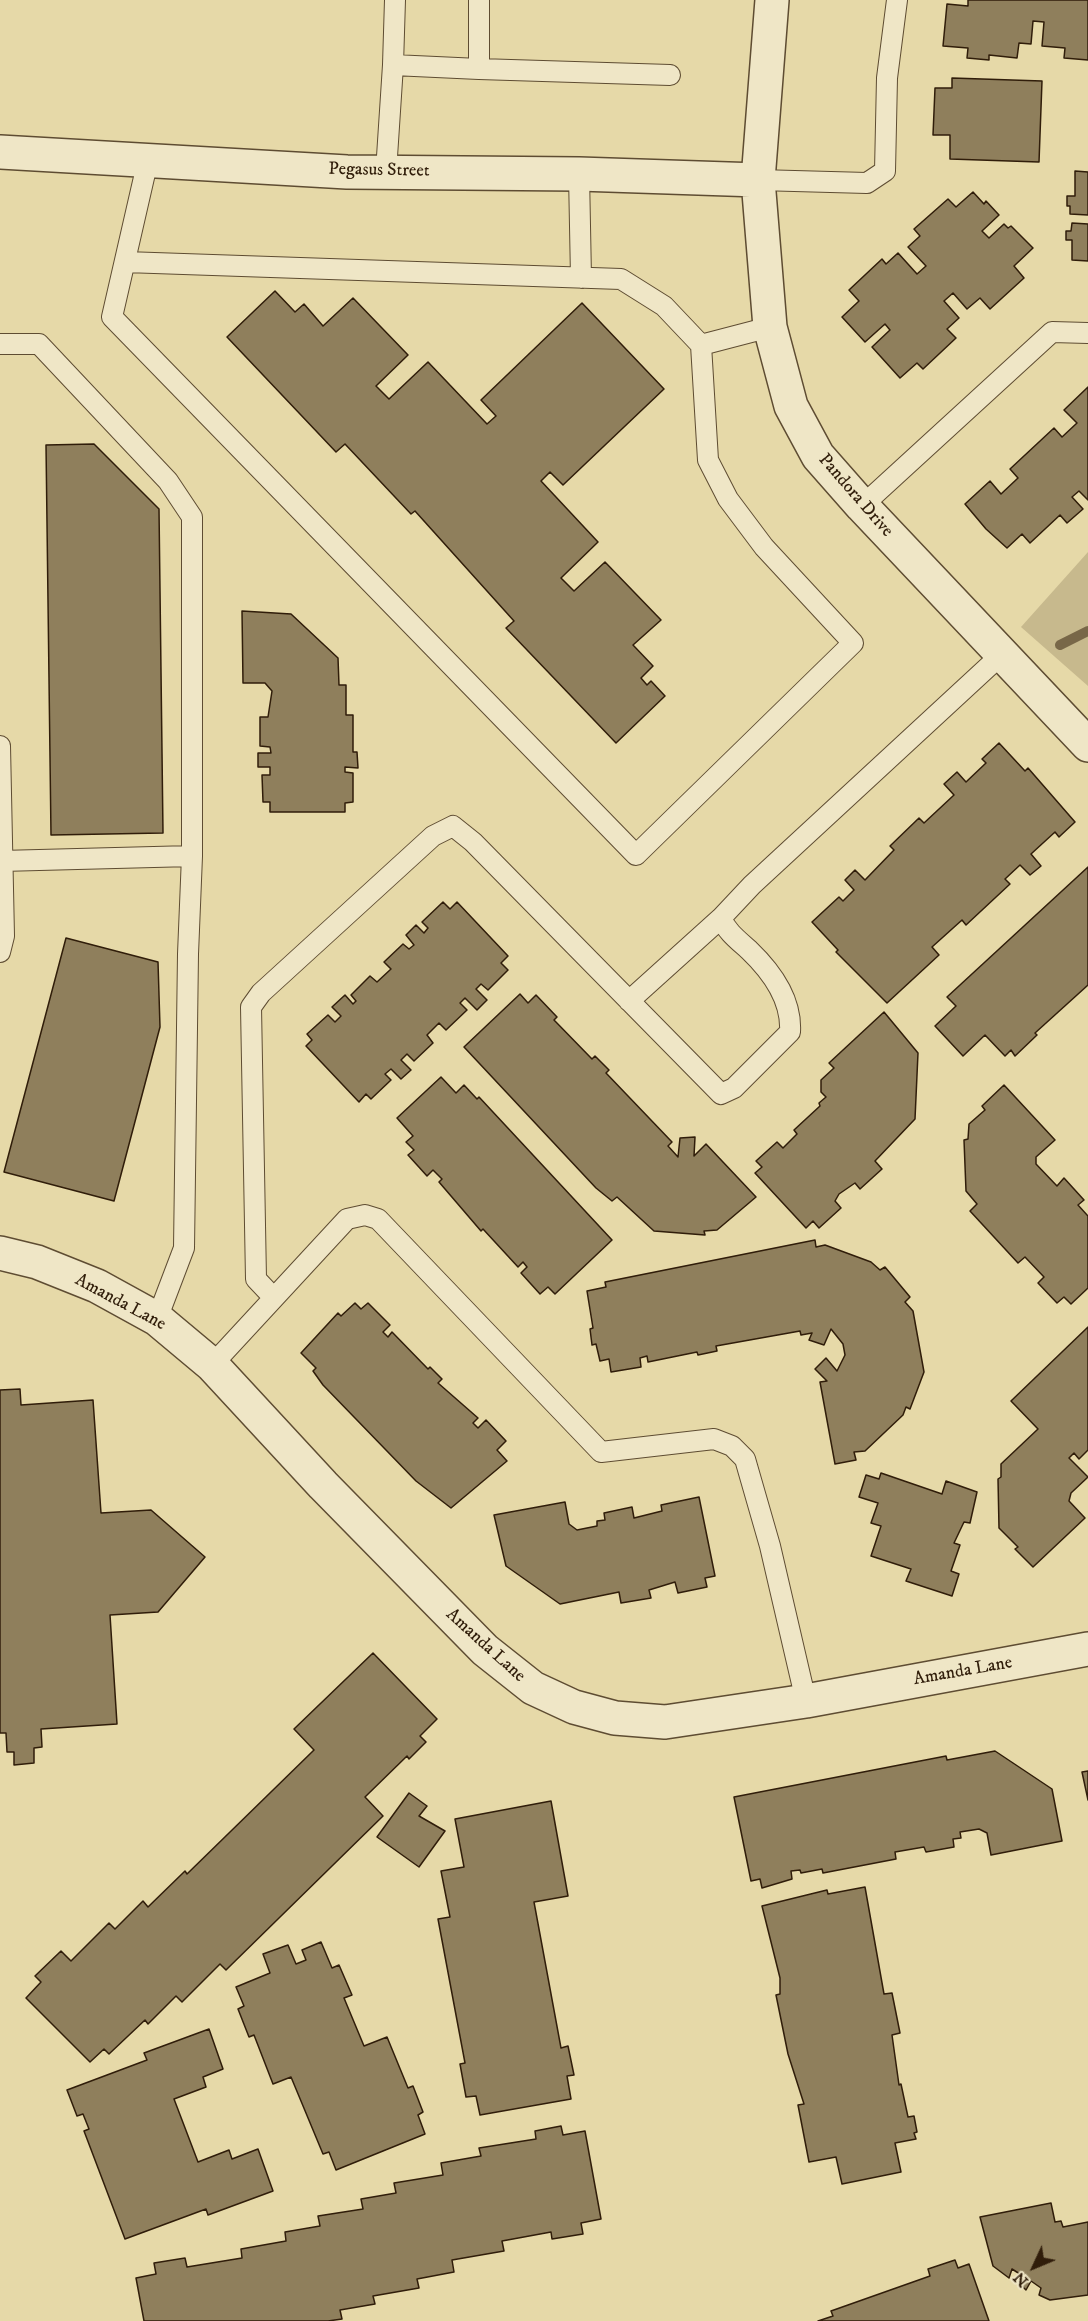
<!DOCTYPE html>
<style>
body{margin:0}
#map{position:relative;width:1088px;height:2321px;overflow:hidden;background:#e6d9a8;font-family:"IM FELL DW Pica",serif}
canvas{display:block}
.north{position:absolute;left:1004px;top:2237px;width:60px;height:60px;-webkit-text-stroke:4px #efe6c6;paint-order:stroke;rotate:226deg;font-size:16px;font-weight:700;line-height:24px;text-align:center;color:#301d0a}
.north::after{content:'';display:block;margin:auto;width:21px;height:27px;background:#301d0a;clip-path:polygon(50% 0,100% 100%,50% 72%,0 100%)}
</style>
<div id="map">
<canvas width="1088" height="2321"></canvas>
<div class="north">N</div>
</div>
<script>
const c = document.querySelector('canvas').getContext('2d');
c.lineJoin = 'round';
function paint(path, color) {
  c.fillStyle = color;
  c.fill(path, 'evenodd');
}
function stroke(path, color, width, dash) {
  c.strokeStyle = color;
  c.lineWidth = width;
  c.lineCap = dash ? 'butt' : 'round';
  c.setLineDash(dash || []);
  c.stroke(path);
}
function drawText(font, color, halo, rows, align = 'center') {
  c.font = font + ' "IM FELL DW Pica",serif';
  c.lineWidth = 6;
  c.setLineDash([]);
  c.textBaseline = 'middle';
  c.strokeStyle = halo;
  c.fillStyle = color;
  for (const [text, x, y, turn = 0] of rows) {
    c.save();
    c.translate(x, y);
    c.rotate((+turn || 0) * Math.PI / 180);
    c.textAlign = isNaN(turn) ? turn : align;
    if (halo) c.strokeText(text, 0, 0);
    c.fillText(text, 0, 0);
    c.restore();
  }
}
paint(new Path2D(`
 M1088,552V686L1021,627Z`), '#c7b98d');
stroke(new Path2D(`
 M1060,645L1088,631`), '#786748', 10);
const building = new Path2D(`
 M968,0H1088V60L1064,58L1065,48L1042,46L1044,22L1033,21L1031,44L1019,43L1017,58L989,55V60L967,58L968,48L943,46L947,4L968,6Z
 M952,78L1042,81L1039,162L950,159V135H933L935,88H952Z
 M1075,171L1088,172V215L1070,214V206H1067V196H1075Z
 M973,192L984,204L986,201L999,215L982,231L989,238L1004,224L1008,228L1011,226L1033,248L1014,266L1024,278L990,309L980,298L967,309L953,293L944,301L959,318L947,329L956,338L923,369L917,363L900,378L872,347L890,330L885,324L865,342L842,317L859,301L849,290L882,259L886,264L898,253L917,274L926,266L908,247L920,236L914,229L948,199L956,207Z
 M1072,223L1088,224V261L1072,260V240H1066V231H1071Z
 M275,291L295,312L304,304L323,326L353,298L408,355L376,386L389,399L428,362L487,424L496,416L481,400L582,303L664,389L563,485L550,472L541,481L598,542L561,578L574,591L605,562L661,620L633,645L653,666L641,678L647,685L651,681L665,696L616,743L506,628L514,621L415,511L411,514L345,444L336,452L227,337Z
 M1088,387V500L1079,491L1072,497L1083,509L1067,523L1060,515L1030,543L1022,534L1007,548L986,529L965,504L990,481L1001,494L1018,478L1010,469L1054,428L1062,437L1077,423L1064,410Z
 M94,444L159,509L163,833L51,835L46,445Z
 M242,611L291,614L338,658L339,685H346V715H353V752H357L358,768L345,767V772L353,773V802L345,803V812H270V802H263L262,775H270V767H258V753H271L270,747L260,746V717H268L272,691L265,683H243Z
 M999,743L1025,771L1028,768L1075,822L1059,837L1055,832L1031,854L1041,866L1030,875L1020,865L1005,879L1010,884L966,925L962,920L932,947L939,955L887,1003L836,952L838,950L812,922L839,897L843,901L854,890L845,880L855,870L865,880L894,850L890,846L919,818L924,823L954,795L944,784L957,772L966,782L986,763L982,759Z
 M1088,867V985L1035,1033L1037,1035L1015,1056L1011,1050L1005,1056L985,1035L963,1056L935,1026L956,1006L947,997Z
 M443,902L450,909L457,902L508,956L501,963L508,970L488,990L481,984L476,989L487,1000L477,1010L465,998L460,1003L467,1010L446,1030L439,1023L427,1035L433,1043L414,1061L407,1054L401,1060L411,1070L401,1079L391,1069L385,1074L391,1080L371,1099L366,1094L359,1102L306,1046L312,1040L307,1034L328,1015L335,1022L341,1016L332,1007L345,995L353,1004L356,1001L351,995L370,976L377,982L391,969L384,962L403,944L409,949L414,945L406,935L416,925L424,933L428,928L422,922Z
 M66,938L158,962L160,1027L114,1201L4,1172Z
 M520,994L528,1003L536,995L557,1017L554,1020L592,1059L595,1056L609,1070L606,1073L672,1142L668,1146L678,1157L680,1138L695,1137L694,1156L706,1144L756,1197L717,1230L704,1231L705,1235L654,1231L617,1197L612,1201L596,1188L464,1047Z
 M884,1012L918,1053L915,1119L875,1161L882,1169L860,1189L855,1183L839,1194L835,1201L841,1208L819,1228L813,1221L806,1228L755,1173L762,1167L756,1161L777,1142L783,1148L797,1134L794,1130L820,1106L819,1103L826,1097L821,1092V1080L834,1068L829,1063Z
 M441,1077L456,1093L464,1085L477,1099L479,1097L612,1240L555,1294L548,1287L540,1294L521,1273L527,1267L523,1262L518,1267L483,1229L481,1231L439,1182L442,1179L433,1170L427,1176L408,1155L414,1150L406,1142L413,1136L397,1118Z
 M1004,1085L1055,1140L1036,1157V1164L1057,1186L1064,1178L1084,1200L1078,1205L1088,1216V1288L1071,1304L1064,1297L1057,1303L1038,1283L1044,1277L1025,1257L1018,1263L970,1211L977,1204L966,1191L964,1140L968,1139L969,1124L985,1110L982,1106Z
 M815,1240L816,1247L825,1245L871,1262L880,1270L885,1267L910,1297L905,1302L913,1311L924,1372L910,1409L906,1407L903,1415L865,1451L854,1452L856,1460L835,1464L820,1382L827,1381L815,1369L826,1358L837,1371L845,1355L843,1344L831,1329L824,1345L809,1340L812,1333L801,1335L800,1331L716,1346L717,1351L698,1355L697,1352L648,1362L647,1356L640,1358L641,1367L611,1372L609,1359L600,1361L596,1344L592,1345L590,1329L593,1328L587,1291L606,1287L605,1282Z
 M355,1303L361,1309L368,1303L390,1325L383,1332L388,1337L392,1332L428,1369L430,1367L442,1379L438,1383L478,1418L473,1423L478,1428L486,1420L506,1441L497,1450L507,1461L451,1508L416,1481L323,1385L313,1371L316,1368L301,1353L338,1313L341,1316Z
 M1088,1327V1450L1079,1459L1074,1453L1069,1458L1088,1477L1071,1493L1069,1501L1085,1518L1033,1567L1015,1549L1018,1547L999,1528L998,1479L1001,1477V1464L1038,1429L1011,1401Z
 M20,1389L21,1405L93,1400L101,1513L151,1510L205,1557L158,1612L110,1615L117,1724L41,1729L42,1747L34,1748V1763L14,1765V1752H7L6,1733H0V1390Z
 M881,1473L942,1494L946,1481L977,1492L970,1523L964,1522L954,1543L960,1545L951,1571L959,1574L952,1596L906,1581L911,1569L871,1556L881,1526L871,1523L878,1503L859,1497L866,1475L879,1479Z
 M699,1497L715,1576L705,1578L707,1587L678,1593L675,1582L649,1590L651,1598L621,1603L619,1592L560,1604L506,1566L494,1515L565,1502L569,1524L577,1530L597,1526V1521L605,1520L604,1513L632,1507L634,1518L662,1511L661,1505Z
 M373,1653L437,1719L420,1736L426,1742L409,1759L407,1756L365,1797L383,1816L226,1970L220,1964L182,2002L176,1996L148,2024L145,2020L109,2054L104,2049L90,2062L26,1998L41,1982L35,1976L61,1951L71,1961L109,1923L115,1929L143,1901L148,1907L185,1871L187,1874L314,1750L294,1729Z
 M995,1751L1052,1789L1062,1841L991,1855L987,1833L979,1829L960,1832L961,1838L953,1839L954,1847L926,1852L924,1847L895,1852L896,1859L823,1873L822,1869L801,1873L800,1870L791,1871L792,1879L762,1888L760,1879L751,1881L734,1797L946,1756L947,1760Z
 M1088,1771V1800L1082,1772Z
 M409,1793L427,1806L419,1816L445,1831L419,1867L377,1837Z
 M551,1801L568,1896L534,1902L561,2048L568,2046L574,2075L567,2076L571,2099L480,2115L476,2096L466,2097L460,2064L465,2063L438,1919L450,1917L441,1871L464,1867L455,1819Z
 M865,1887L884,1994L892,1993L900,2033L892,2035L899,2085L901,2084L908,2117L914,2116L917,2132L914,2133L916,2139L895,2143L901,2172L842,2184L836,2157L809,2162L798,2105L804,2104L788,2054L776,1995L780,1994V1978L762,1906L827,1890L828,1894Z
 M321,1942L332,1968L339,1965L352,1995L344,1998L364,2046L387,2037L408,2088L413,2086L423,2112L418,2115L425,2134L336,2170L329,2152L323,2154L291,2077L273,2084L254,2035L249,2037L238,2009L244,2006L236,1987L270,1973L263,1954L288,1945L296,1964L306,1960L302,1950Z
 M209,2029L223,2069L203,2077L206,2087L174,2099L198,2162L229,2150L232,2159L258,2149L273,2191L208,2215L206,2209L125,2239L84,2131L89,2129L83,2114L77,2116L67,2090L147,2060L144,2053Z
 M561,2126L563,2135L585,2131L601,2219L581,2223L583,2234L552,2239L551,2232L502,2241L504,2251L452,2260L454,2272L417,2279L419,2288L373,2296L375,2304L340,2310L342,2319L328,2321H144L136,2278L156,2274L154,2263L185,2258L187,2267L242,2258L241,2249L286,2241L285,2232L320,2226L318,2216L363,2209L361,2199L396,2193L394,2183L443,2175L441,2163L481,2156L479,2148L536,2139L535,2131Z
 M1051,2203L1055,2222L1061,2221L1063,2227L1088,2222V2295L1050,2300L1039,2295L1041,2288L1031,2281L1026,2290L1019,2283L1023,2276L1012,2269L1009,2278L993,2266L980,2217Z
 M955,2260L958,2268L969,2264L989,2321H818L833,2316L831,2311L930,2276L928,2269Z`);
paint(building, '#8f7f5c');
stroke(building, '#301d0a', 1.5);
const lane = new Path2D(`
 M393,65L395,0
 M479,69L670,75
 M148,160L112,317L636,855L853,643L764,547L728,499L708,460L701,345L770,327
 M386,172L393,65L479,69V0
 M579,174L581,278
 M758,180L867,183L885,171L887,78L897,0
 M125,262L621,279L664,306L701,345
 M0,344H39L168,481L192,517V856L188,954L184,1248L157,1319
 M862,506L1052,332L1088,333
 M0,746L4,936L0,952
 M1,861L192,856
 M629,1001L721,918
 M273,1297L256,1279L251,1007L261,993L433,836L453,826L473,842L721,1094L734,1088L790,1032C792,1000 772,972 749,950C738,940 727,932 721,918L752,885L1001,655
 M212,1365L347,1219L365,1215L378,1219L601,1452L714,1439L732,1446L745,1459L770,1546L806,1701`);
const street = new Path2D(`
 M772,0L758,180L770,327L791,406L818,456L862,506L1088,745
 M0,152L347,172L579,174L758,180
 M0,1253L37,1262L97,1286L157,1319L212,1365L323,1485L485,1650L533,1688L574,1707L615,1718L665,1722L806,1701L1088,1649`);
stroke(lane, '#5e4c32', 22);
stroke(street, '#5e4c32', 36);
stroke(lane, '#efe6c6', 20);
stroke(street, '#efe6c6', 33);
drawText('18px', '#301d0a', '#efe6c6', [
 ["Pegasus Street",379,171,1],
 ["Pandora Drive",855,496,49],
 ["Amanda Lane",120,1303,28],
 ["Amanda Lane",485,1646,42],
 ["Amanda Lane",963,1672,-10]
]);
</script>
